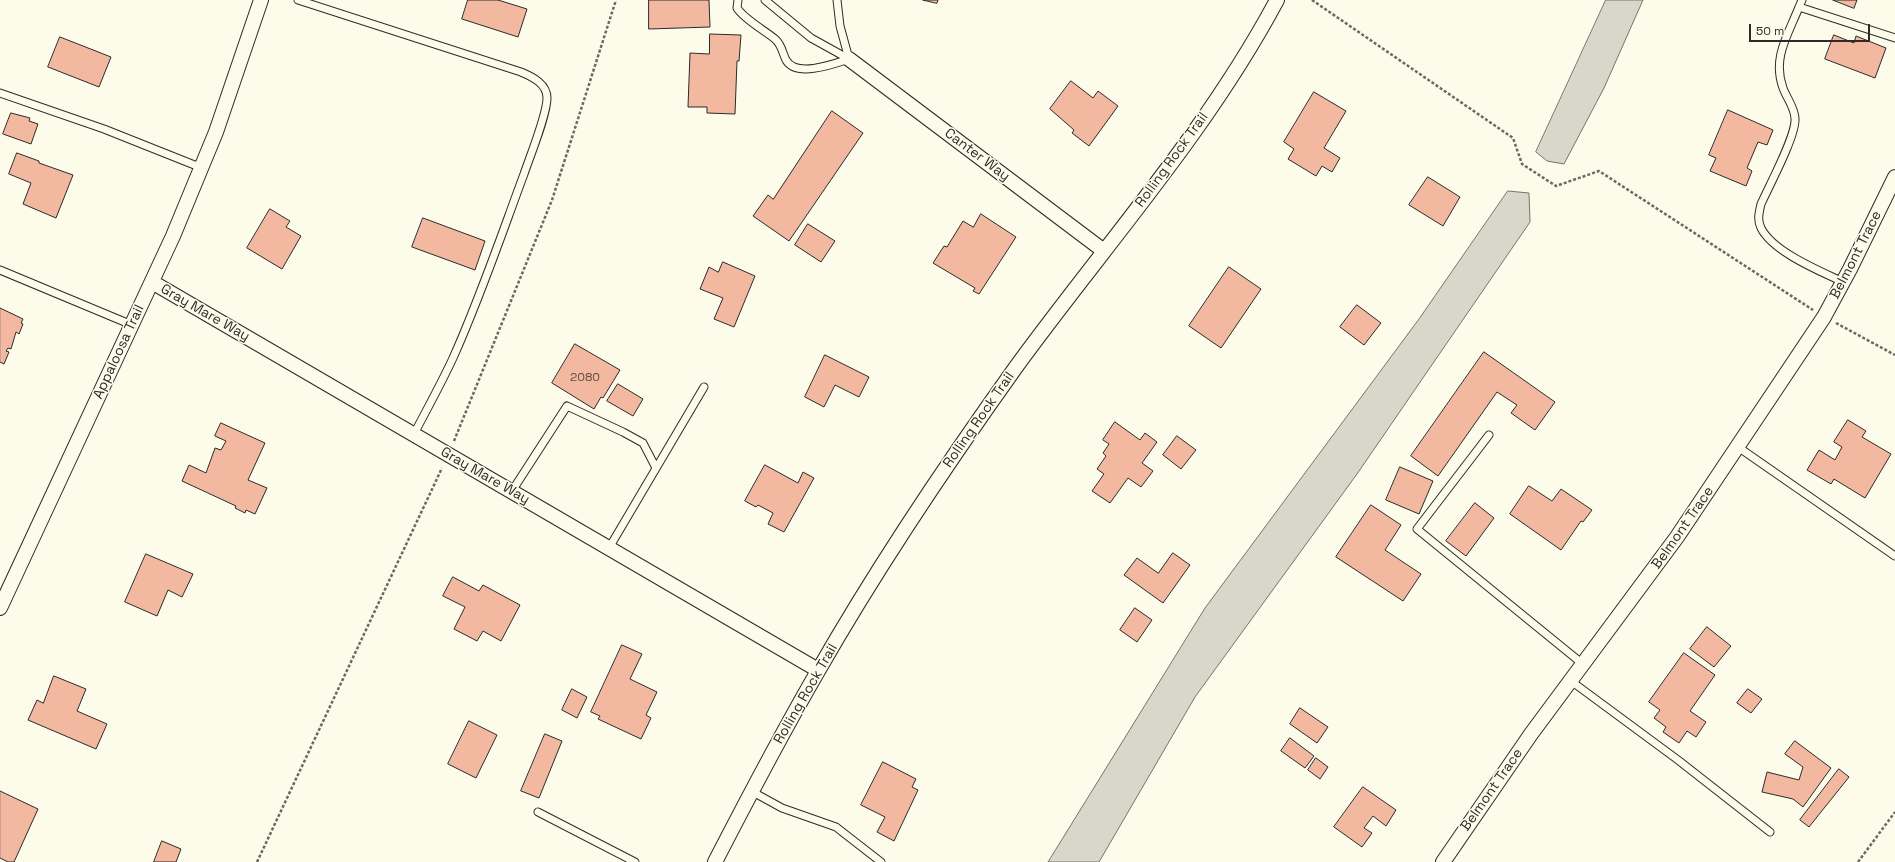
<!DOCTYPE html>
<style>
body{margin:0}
#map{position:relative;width:1895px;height:862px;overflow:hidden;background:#fdfbea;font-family:"Space Grotesk",sans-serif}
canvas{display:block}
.scale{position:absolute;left:1749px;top:24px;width:121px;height:18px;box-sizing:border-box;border:2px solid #2b2b2b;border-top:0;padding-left:5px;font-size:12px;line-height:14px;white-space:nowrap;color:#2b2b2b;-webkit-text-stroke:3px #fdfbea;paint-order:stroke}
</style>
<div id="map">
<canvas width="1895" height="862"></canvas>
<div class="scale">50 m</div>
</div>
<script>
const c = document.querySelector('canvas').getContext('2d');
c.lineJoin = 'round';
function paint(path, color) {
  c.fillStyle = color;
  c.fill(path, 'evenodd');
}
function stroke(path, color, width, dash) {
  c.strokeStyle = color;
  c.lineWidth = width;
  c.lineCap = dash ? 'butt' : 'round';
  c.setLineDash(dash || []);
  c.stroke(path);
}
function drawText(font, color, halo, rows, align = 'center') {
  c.font = font + ' "Space Grotesk",sans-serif';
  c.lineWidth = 3;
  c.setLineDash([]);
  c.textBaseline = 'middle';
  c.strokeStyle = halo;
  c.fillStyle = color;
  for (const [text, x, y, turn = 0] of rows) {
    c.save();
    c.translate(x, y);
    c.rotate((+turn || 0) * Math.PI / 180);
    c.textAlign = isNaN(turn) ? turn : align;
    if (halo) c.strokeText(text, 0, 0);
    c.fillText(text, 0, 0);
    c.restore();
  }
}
const water = new Path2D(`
 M1606,0H1643L1604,88L1564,164L1547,161L1536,152Z
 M1508,191L1529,193L1530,222L1357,474L1195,697L1099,862H1048L1205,608L1419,319Z`);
paint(water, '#d8d7c9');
stroke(water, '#74746e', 1);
const building = new Path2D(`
 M468,0H498L527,9L518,37L462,19Z
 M649,0H709L710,27L649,29Z
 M923,0H938L937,3Z
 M1833,0H1857L1854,8Z
 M710,34L741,35L739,61H737L735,114L707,113V107H688L690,53L709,54Z
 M1834,35L1854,43L1856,36L1886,48L1875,78L1825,59Z
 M60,37L111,57L99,87L48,67Z
 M1071,81L1093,98L1098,91L1118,106L1089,146L1072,133L1074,130L1050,109Z
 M1314,92L1346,111L1324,148L1340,158L1332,172L1322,166L1316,176L1288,159L1294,149L1284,142Z
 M1728,110L1773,130L1767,145L1758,142L1747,168L1752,171L1746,186L1710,171L1716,158L1709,155Z
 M832,111L863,133L789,241L753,216L768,195L773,199Z
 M11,113L30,118L29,121L38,124L31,144L3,134Z
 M17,153L39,161V163L73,175L56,218L23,204L31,183L9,174Z
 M1428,177L1460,197L1443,226L1409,205Z
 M270,209L290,221L286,227L301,236L282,269L247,248Z
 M981,214L1016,237L979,294L973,291L975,288L933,263L944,246L947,247L963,221L973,227Z
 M423,218L485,241L475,270L412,247Z
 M808,224L835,241L821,262L795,245Z
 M723,262L755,276L734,327L714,319L723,298L700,289L709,267L718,272Z
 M1229,267L1261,289L1221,348L1189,326Z
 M1357,305L1381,323L1364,345L1340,327Z
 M0,308L23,319L21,323L23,324L19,334L16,332L11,349L8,348L6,351L9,352L4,364L0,362Z
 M575,344L620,370L603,398L601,397L594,409L552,383Z
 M1484,352L1555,402L1535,430L1511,413L1517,405L1497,392L1438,476L1411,456Z
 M825,355L869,377L859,397L835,385L824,407L805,397Z
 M618,384L643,399L633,416L607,401Z
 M1848,420L1866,431L1862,437L1891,454L1865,498L1834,479L1831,484L1807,470L1819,450L1835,460L1842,447L1834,442Z
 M1115,422L1140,440L1145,433L1157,442L1142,463L1153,471L1141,487L1128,478L1110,503L1092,491L1104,474L1097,469L1106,456L1103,453L1109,444L1103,440Z
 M221,423L265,443L248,480L267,488L255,514L246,510L245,513L235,508L236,506L182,481L189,465L206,473L215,448L221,450L226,441L215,436Z
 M1177,436L1196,450L1181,469L1163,455Z
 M765,465L798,483L803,472L814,478L784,532L768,524L773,513L758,505L756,507L745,501Z
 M1400,467L1433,481L1419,514L1386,500Z
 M1529,486L1552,501L1561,489L1592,510L1583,522L1581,521L1561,550L1510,514Z
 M1475,503L1494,518L1466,556L1446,541Z
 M1371,505L1401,525L1385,550L1421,574L1403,601L1336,557Z
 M1173,553L1190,565L1163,603L1124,575L1137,558L1158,573Z
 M146,554L193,574L182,597L168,590L157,616L125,602Z
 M453,577L479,591L483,585L520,605L501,641L483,631L477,641L454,629L465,607L443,596Z
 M1135,608L1152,620L1137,642L1120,630Z
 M1707,627L1731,646L1714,667L1690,649Z
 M622,645L642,654L630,679L657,692L646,715L651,718L641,739L598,719L600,716L591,712Z
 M1684,653L1715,675L1690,711L1706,722L1696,737L1687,731L1679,743L1663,732L1666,727L1654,718L1660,710L1649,702Z
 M54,676L86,689L77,711L107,724L96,749L28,720L37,700L43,703Z
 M572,689L587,697L577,718L562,710Z
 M1748,689L1762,699L1751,713L1737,703Z
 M1300,708L1328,727L1317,743L1290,724Z
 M469,721L497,735L476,778L448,764Z
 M545,734L562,741L539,798L521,791Z
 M1290,738L1314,756L1305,768L1281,751Z
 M1795,741L1831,768L1803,807L1793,799L1762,792L1767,772L1799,780L1803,767L1785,754Z
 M1316,758L1328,767L1320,779L1308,770Z
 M883,762L916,779L912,787L918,790L894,841L877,832L885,817L861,805Z
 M1839,769L1849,777L1809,827L1800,820Z
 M1363,787L1396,810L1386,826L1373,816L1364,828L1372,833L1362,847L1334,827Z
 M0,791L38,809L14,862H8L0,858Z
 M162,841L181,849L176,862H154Z`);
paint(building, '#f2b8a0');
stroke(building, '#2b2b2b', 1);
const service = new Path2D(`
 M298,0L521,72C533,77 547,84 547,98C547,115 530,156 524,174C501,236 480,298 453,358C441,384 427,409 414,434
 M738,0L737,8C744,19 764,30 775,39C782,45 782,52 786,60C796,78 834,64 849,59
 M765,0L811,38L849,59
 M837,0L840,26L849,59
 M1802,0L1799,7L1895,38
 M1799,7C1788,35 1772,58 1783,88C1787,99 1795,108 1795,119C1796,136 1769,186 1761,204C1759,213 1757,220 1761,228C1773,252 1820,271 1843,282
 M0,93L104,129L202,168
 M0,270L132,325
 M1489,435L1417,529L1584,665
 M1738,447L1895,556
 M512,491L567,406L623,432L643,443L656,468
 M609,548L704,387
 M1571,681L1678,760L1770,832
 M751,791L782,808L836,827L881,862
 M538,812L635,862`);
const minor = new Path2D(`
 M849,59L1104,251
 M152,282L818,670
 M0,608L173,236L216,132L261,0
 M715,862C748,798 782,733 818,671C878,566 946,465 1016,367C1104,246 1206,133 1277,0
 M1443,862L1531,734L1677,537L1824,317L1850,269L1895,177`);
stroke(service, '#2b2b2b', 9);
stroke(minor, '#2b2b2b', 16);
stroke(new Path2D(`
 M1312,0L1513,138L1522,164L1556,186L1599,171L1813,310
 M1836,323L1895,355
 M454,441L552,200L616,0
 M257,862L442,468
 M1858,862L1895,812`), '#6a6964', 2.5, [3, 2]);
stroke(service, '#fdfbea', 7);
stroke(minor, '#fdfbea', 14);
drawText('12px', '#5d4e48', null, [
 ["2080",585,378]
]);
drawText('14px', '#2b2b2b', '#fdfbea', [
 ["Canter Way",977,155,37],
 ["Rolling Rock Trail",1172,160,-54],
 ["Belmont Trace",1856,255,-63],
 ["Gray Mare Way",205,313,30],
 ["Appaloosa Trail",119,352,-65],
 ["Rolling Rock Trail",979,420,-55],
 ["Gray Mare Way",485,476,30],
 ["Belmont Trace",1683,528,-55],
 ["Rolling Rock Trail",806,694,-60],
 ["Belmont Trace",1492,790,-55]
]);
</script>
